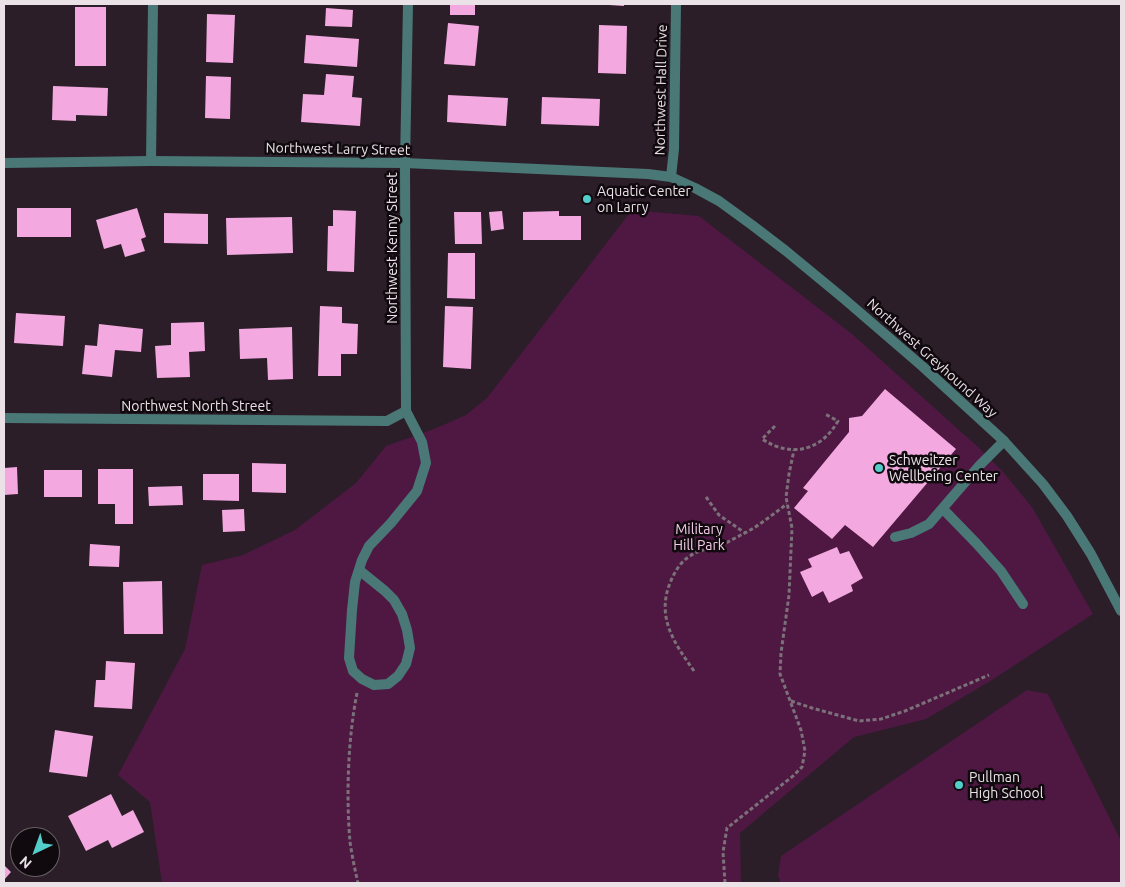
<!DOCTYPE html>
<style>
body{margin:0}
#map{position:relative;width:1125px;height:887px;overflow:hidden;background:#2b1e28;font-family:Ubuntu,sans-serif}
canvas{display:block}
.frame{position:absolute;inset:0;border:5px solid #ebe2e8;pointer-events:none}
.north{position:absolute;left:10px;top:827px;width:50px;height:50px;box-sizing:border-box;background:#100a0e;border:1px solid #686065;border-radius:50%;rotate:222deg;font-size:14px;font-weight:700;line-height:20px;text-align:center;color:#ebe2e8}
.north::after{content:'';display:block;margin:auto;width:18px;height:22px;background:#53cdca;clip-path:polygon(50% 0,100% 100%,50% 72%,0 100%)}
</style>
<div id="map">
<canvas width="1125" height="887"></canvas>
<div class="frame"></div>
<div class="north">N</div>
</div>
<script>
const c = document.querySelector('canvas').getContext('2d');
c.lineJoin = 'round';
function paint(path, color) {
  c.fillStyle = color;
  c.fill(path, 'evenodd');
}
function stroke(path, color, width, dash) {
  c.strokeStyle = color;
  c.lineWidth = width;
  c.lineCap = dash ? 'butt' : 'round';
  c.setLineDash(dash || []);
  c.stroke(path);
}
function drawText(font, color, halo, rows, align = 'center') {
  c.font = font + ' Ubuntu,sans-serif';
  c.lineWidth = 5;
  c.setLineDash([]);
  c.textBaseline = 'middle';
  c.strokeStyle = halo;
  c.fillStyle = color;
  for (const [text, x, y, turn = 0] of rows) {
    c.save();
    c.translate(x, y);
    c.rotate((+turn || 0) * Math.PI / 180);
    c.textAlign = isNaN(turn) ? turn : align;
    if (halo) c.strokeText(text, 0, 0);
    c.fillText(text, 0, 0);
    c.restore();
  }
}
paint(new Path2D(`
 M632,210L699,216L852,334L978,447L1003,472L1032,507L1093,614L992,680L926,719L854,737L740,833L741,883H162L150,802L118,775L185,649L202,565L243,555L295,530L356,483L386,446L434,429L466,415L487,398Z
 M1027,690L1048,694L1121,841V883H781L778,876L781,856Z`), '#4e1843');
paint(new Path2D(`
 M450,4H475V15H450Z
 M609,4H624V6L609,5Z
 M75,7H106V66H75Z
 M326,8L353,10L352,27L325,26Z
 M207,14L235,15L233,63L206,62Z
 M448,23L479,26L475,66L444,64Z
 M599,25L627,26L626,74L598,73Z
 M306,35L359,39L357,67L304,63Z
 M326,74L354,76L352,97L362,98L360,126L301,122L303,94L324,95Z
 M206,76L231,77L230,119L205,118Z
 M53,86L108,88L107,116L76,115V121L52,120Z
 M448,95L508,98L506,126L447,122Z
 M542,97L600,99L599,126L541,124Z
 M17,208H71V237H17Z
 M137,208L146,237L141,239L145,251L125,257L121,244L104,249L96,220Z
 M333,210L356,211L354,272L327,271L328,226H333Z
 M502,211L504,229L491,231L489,212Z
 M559,211V216H581V240H523V212Z
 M454,212H481L482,244H455Z
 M164,213L208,214V244L164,243Z
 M292,217L293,253L227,255L226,218Z
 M448,253H475V299L447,298Z
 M320,306L342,307V323L358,324L357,354H341V376H318Z
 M445,306L473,307L471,369L443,367Z
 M16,313L65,316L63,346L14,343Z
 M204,322L205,351L189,352L190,377L157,378L155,346L171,345V323Z
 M99,324L143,329L141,352L115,350L112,377L82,374L85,345L97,346Z
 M292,327L293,379L268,380L267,358L240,359L239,329Z
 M885,389L956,449L873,547L845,525L832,539L794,508L808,491L803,488L849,432V418L862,416Z
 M252,463L286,464V493L252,492Z
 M17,467L18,494L4,495V468Z
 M98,469H133V524H115V504H98Z
 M44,470H82V497H44Z
 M203,474H239V501L203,500Z
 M182,486L183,505L149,506L148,487Z
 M244,509L245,531L223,532L222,510Z
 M90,544L120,546L119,567L89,566Z
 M837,547L840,554L849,551L863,578L851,585L853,591L829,603L823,591L812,597L800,572L812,567L808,559Z
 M162,581L163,634H124L123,582Z
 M106,661L135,663L132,709L94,707L96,680H105Z
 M55,730L93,736L87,777L49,772Z
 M111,794L122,816L133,810L144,832L112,848L108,840L86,851L68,816Z
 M4,865L11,872L4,880Z`), '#f3a8df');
stroke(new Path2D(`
 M775,426L762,439C791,458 821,451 838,421L825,414
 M706,497L719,515L745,533
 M694,671C675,644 656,618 670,583C674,573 680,562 690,556C698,550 709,549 718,546C727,543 735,538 743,534C759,526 773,514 787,504
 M357,693C348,738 346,795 350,842C352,856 355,870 358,883
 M791,701L812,708L859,721L881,719L905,711L989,675
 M725,883L723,852L727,828L793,776L802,767L805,751L801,730L780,674L781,653L789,595L792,528L786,497L789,474L794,450`), '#7c7179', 3, [4, 2.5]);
stroke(new Path2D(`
 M943,509L976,543L1001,571L1023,604
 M895,537L911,533L929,524L979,466L1004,441
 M359,570L385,591L394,600L402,614L407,630L410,648L406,664L398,676L388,684L374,685L362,679L353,671L349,658L352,610L355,582L362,560L369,546L391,523L417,491L426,463L422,442L406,411`), '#4a7876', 10);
stroke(new Path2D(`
 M151,161L153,4
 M4,418L387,421L406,411L405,163L408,4`), '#4a7876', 10);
stroke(new Path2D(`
 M4,163L151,161L405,163L648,174L671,177L695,188L719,201L752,225L786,251L843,298L922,366L1004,441L1043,484L1067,516L1091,554L1121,611
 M671,177L674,149L676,4`), '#4a7876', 10);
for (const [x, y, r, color] of [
 [587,199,5,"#53cdca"],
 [879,468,5,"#53cdca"],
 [959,785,5,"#53cdca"]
]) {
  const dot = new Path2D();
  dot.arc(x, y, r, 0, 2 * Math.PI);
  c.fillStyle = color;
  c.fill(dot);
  stroke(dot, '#100a0e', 2);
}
drawText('14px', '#ebe2e8', '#100a0e', [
 ["Northwest Hall Drive",661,90,-89],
 ["Northwest Larry Street",338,149,1],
 ["Northwest Kenny Street",392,248,-90],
 ["Northwest Greyhound Way",932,358,42],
 ["Northwest North Street",196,406]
]);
drawText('14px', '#ebe2e8', '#100a0e', [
 ["Aquatic Center",597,191],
 ["on Larry",597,207],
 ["Schweitzer",889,460],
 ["Wellbeing Center",889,476],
 ["Pullman",969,777],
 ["High School",969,793]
], 'left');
drawText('14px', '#f4cce8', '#100a0e', [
 ["Military",699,529],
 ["Hill Park",699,545]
]);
</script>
